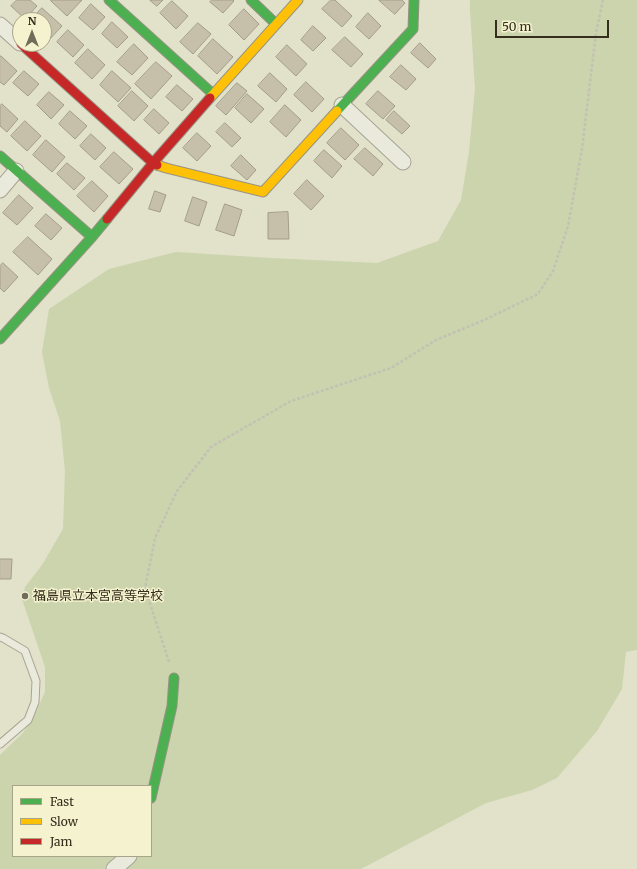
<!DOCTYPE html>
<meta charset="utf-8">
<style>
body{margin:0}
#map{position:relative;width:637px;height:869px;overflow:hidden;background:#e2e1ca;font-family:Merriweather,serif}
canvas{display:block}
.legend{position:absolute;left:12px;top:785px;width:140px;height:72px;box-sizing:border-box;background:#f4f2cf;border:1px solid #a8a488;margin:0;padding:5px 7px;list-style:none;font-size:12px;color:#352e1d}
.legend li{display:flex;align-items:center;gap:8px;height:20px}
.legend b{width:20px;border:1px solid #a8a488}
.north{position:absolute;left:12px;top:12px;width:40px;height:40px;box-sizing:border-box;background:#f4f2cf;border:1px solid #a8a488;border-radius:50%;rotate:0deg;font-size:11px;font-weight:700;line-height:16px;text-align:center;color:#352e1d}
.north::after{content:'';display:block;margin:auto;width:14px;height:18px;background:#726d5a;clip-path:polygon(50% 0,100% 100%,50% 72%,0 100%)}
.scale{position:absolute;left:495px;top:20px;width:114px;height:18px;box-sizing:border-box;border:2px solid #352e1d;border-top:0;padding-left:5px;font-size:12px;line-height:14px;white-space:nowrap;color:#352e1d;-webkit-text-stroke:3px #f4f2cf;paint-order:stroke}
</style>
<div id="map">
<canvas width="637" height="869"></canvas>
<ul class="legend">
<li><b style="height:5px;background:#4caf50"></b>Fast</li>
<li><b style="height:5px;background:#ffc107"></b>Slow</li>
<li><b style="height:5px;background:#c62828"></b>Jam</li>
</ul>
<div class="north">N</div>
<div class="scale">50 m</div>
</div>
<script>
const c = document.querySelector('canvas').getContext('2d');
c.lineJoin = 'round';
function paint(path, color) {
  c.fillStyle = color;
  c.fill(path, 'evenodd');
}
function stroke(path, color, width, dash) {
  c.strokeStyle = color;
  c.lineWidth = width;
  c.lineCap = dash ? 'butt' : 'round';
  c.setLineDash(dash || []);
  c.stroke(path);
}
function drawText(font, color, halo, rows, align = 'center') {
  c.font = font + ' Merriweather,"Noto Sans JP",serif';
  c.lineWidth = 3;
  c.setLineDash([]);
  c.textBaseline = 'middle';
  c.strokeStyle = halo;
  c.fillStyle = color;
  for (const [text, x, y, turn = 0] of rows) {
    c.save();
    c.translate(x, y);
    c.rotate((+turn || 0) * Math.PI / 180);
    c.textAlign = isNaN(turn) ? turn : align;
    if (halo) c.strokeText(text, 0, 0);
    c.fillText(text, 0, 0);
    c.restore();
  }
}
paint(new Path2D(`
 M470,0H637V650L626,652L622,689L597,731L557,778L532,790L486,803L361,869H0V755L23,733L36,712L45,692V667L22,599L25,587L42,565L63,529L65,471L60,421L49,388L42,352L49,309L109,269L176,252L271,258L377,263L438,241L461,200L469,152L475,88L470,10ZM13,786H151V856H13Z`), '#cbd4ad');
const building = new Path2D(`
 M17,0H30L37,6L25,19L11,6Z
 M51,0H82L67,16L51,1Z
 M150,0H163L157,6Z
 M212,0H233L234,1L223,13L210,2Z
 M331,0H335L352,16L342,27L322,9Z
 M379,0H402L405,3L395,14Z
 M172,1L188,16L176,29L160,13Z
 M91,4L105,17L93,30L79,18Z
 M42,8L62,26L48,41L44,37V20H31Z
 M244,9L259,24L244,40L229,25Z
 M368,13L381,26L369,39L356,27Z
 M112,22L128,37L117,48L102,34Z
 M198,23L211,34L193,54L180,42Z
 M313,26L326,38L313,51L301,40Z
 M68,30L84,45L73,57L57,42Z
 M345,37L363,54L351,67L332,50Z
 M213,39L233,57L217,74L198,56Z
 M420,43L436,59L428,68L411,53Z
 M134,44L148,58L132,75L117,62Z
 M287,45L307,64L296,76L276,57Z
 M88,49L105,65L92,79L75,63Z
 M0,56H1L17,71L4,85L0,82Z
 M156,62L172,76L151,99L135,84Z
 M401,65L416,79L406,90L390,77Z
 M24,71L39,84L28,96L13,83Z
 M112,71L131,88L118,102L100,85Z
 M270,73L287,89L276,102L258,86Z
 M306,82L324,99L312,112L294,95Z
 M237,83L247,91L226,115L216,106Z
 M177,85L193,99L182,111L166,97Z
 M132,91L148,106L134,121L118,106Z
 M378,91L395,106L383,119L366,104Z
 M49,92L64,105L51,119L37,105Z
 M247,94L264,109L251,123L235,108Z
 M2,104L18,119L7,132L0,126V106Z
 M285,105L301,120L286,137L270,122Z
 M154,109L169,123L159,134L144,120Z
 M70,111L87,126L75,139L59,124Z
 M394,111L410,126L402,134L386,120Z
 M25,121L41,136L27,151L11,136Z
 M225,123L241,138L232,147L216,132Z
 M341,128L359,145L345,160L327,143Z
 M197,133L211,146L197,161L183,148Z
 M91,134L106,148L95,160L80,146Z
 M46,140L65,157L52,172L33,155Z
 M365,148L383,164L373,176L354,159Z
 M324,150L342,166L332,178L314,161Z
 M114,152L133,169L119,184L100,167Z
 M241,155L256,170L247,180L231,166Z
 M67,163L85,178L74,190L57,174Z
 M307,180L324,196L311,210L294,194Z
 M92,181L108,196L94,212L77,196Z
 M155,191L166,195L160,212L149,209Z
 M19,195L33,208L17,225L3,213Z
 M193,197L207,202L199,226L185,221Z
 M225,204L242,210L234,236L216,230Z
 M288,212L289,239H268V213Z
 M46,214L62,228L51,240L35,226Z
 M28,237L52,259L38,275L13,252Z
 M3,263L18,277L4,292L0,288V266Z
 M0,559H12L11,579H0Z`);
paint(building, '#c6c0ab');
stroke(building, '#a29c8a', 1);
const lane = new Path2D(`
 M0,637L3,638L25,651L36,681L35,702L28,720L0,744`);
const street = new Path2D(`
 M0,25L20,43
 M342,105L403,162
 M0,190L16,171
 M114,869L129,856`);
const fast = new Path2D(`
 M109,0L213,94
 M251,0L276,24
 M337,111L413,29L414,0
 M0,156L92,237
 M0,339L92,237L107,219
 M151,798L172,706L174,678`);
const slow = new Path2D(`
 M210,98L298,0
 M157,165L166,168L263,192L337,111`);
const jam = new Path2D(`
 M21,44L153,163L157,165
 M107,219L153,163L210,98`);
stroke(lane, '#a7a494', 9);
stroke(street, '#a7a494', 17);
stroke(fast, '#979484', 11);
stroke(slow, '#979484', 11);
stroke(jam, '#979484', 11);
stroke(new Path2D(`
 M169,662L145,588L155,538L177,491L211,447L291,401L391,368L436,340L482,321L538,294L553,271L568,226L582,149L596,33L603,0`), '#c3c1b3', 2.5, [3, 2]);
stroke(lane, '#eaeadc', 7);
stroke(street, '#eaeadc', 15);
stroke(fast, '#4caf50', 9);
stroke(slow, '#ffc107', 9);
stroke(jam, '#c62828', 9);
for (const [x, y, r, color] of [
 [25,596,4,"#726d5a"]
]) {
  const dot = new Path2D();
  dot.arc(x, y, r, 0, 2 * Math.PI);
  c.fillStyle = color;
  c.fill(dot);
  stroke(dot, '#f4f2cf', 1.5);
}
drawText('13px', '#352e1d', '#f4f2cf', [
 ["福島県立本宮高等学校",33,596]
], 'left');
</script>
